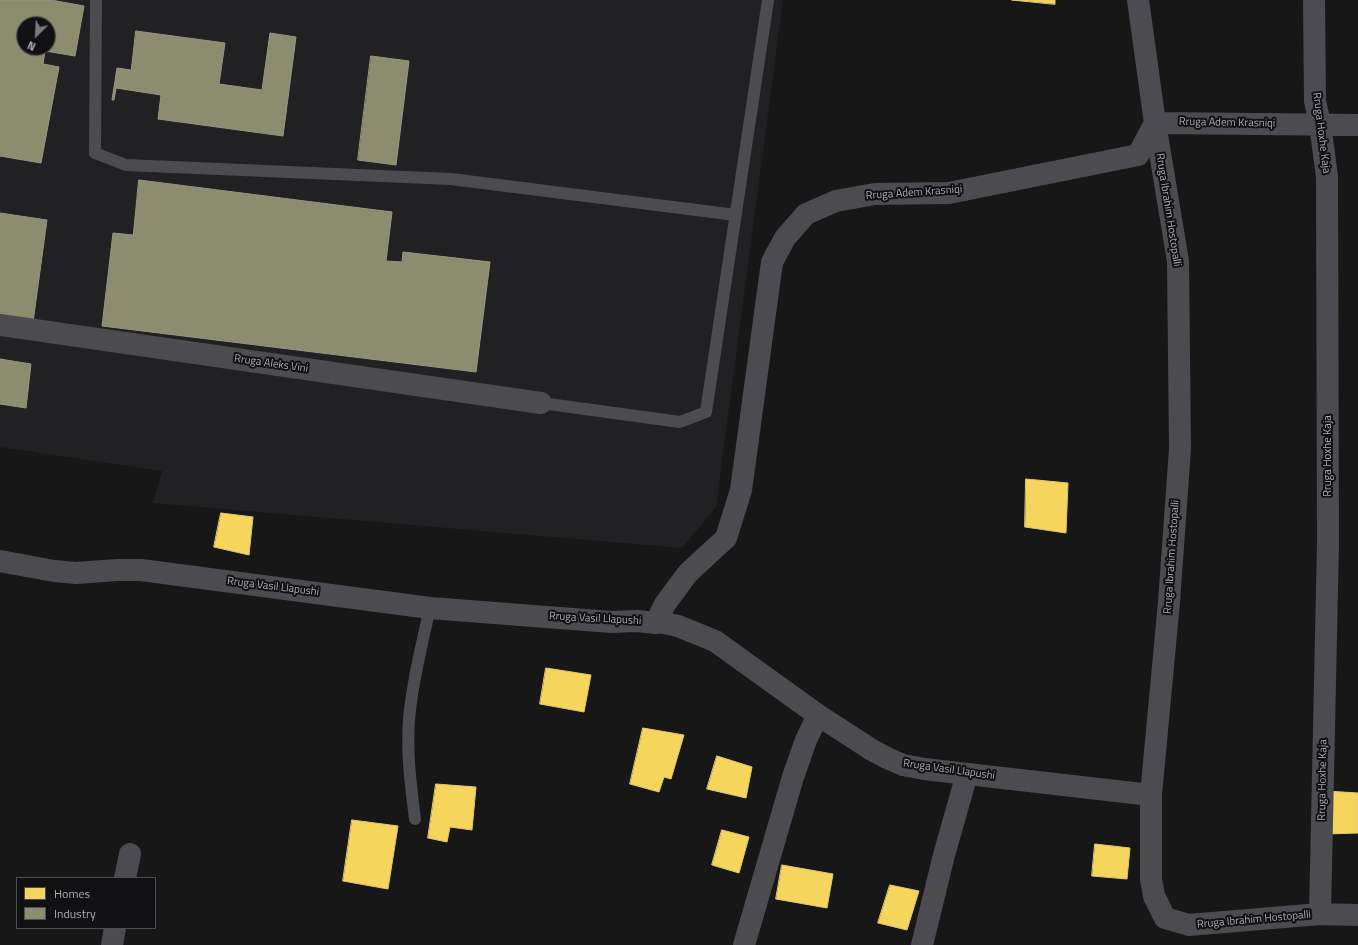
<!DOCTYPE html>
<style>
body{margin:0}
#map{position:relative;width:1358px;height:945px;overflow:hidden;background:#171717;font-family:"Titillium Web",sans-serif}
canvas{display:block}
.legend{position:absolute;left:16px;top:877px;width:140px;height:52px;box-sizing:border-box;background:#111113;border:1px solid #4e4f54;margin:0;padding:5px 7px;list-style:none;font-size:12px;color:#aaadb6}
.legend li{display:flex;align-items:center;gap:8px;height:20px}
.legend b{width:20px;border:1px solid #4e4f54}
.north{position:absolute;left:16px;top:16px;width:40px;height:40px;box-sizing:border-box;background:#111113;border:1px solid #4e4f54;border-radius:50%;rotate:204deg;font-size:11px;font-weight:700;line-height:16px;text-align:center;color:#aaadb6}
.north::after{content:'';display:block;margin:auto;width:14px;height:18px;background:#77787e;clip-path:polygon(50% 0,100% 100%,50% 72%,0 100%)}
</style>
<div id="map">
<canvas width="1358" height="945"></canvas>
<ul class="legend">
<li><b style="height:11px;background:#f6d55c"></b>Homes</li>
<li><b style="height:11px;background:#8c8c6e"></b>Industry</li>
</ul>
<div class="north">N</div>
</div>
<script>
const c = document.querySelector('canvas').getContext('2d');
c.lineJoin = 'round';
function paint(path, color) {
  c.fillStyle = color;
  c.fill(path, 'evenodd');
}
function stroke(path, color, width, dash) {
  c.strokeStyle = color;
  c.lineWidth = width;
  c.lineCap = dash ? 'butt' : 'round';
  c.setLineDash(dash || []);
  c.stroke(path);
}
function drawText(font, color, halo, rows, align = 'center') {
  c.font = font + ' "Titillium Web",sans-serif';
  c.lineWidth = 4;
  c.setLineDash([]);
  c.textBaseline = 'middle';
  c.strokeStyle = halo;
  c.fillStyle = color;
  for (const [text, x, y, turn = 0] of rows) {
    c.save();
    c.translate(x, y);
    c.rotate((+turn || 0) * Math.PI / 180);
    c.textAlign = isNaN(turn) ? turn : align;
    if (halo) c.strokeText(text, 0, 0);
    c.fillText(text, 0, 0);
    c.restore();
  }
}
paint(new Path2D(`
 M0,0H783L716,507L682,548L153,503L162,471L0,447ZM24,24H48V48H24Z`), '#212123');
const homes = new Path2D(`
 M1012,0H1055V4Z
 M1026,479L1068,483L1066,533L1025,527Z
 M221,513L253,517L249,555L214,547Z
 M546,668L591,675L584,712L540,704Z
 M643,728L684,735L671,779L664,777L659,792L630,784Z
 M717,756L752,767L746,798L707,789Z
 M436,784L476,787L472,830L450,827L447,842L428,838Z
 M1326,791L1358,793V833L1327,834Z
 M352,820L398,826L388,889L343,881Z
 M722,830L749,837L739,873L712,865Z
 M1095,844L1130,848L1127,879L1092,876Z
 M782,865L833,874L827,908L776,899Z
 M890,885L919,891L907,930L878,923Z`);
paint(homes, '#f6d55c');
stroke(homes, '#dfc977', 1);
const industry = new Path2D(`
 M0,0H51L84,6L75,56L45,51L43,64L59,67L41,163L0,156ZM24,24H48V48H24Z
 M136,31L225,43L219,84L262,90L270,33L296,37L283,136L158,119L161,95L116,88L114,100H112L117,68L131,70Z
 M371,56L409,61L396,165L358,160Z
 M139,180L392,212L386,261L402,262L403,252L490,262L476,372L102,326L113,233L133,235Z
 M0,213L47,220L33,322L0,317Z
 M0,359L31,364L26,408L0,404Z`);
paint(industry, '#8c8c6e');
stroke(industry, '#959684', 1);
stroke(new Path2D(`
 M96,0L95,153L126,165L451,179L736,215
 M541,403L680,422L706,412L768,0
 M415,819C410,780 405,741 411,702C415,671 423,639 430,608`), '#4c4c50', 12);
stroke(new Path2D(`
 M1138,0L1155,123L1178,261L1180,449L1169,602L1151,795V879L1154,896L1165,918L1189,925L1320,914L1358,915
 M1314,0L1315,101L1320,124L1327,177L1328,543L1320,914
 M0,325L541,403
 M0,561L54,571L76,573L117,570H141L430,608L611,622L637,621L656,623L660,622L678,626L715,641L818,715L872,750L887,758L903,765L924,769L1151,795
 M656,623L665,604L688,573L726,538L741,490L772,262L785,238L806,214L836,201L875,194L949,193L1138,155L1155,123L1358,125
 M125,878L130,854
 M112,945L115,928
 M744,945L793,777L806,740L818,715
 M922,945L944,855L967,774`), '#4c4c50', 22);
drawText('11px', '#aaadb6', '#111113', [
 ["Rruga Adem Krasniqi",1227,123,1],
 ["Rruga Hoxhe Kaja",1321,133,83],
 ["Rruga Adem Krasniqi",914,193,-4],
 ["Rruga Ibrahim Hostopalli",1168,210,81],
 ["Rruga Aleks Vini",271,364,8],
 ["Rruga Hoxhe Kaja",1328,456,-90],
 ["Rruga Ibrahim Hostopalli",1172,557,-86],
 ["Rruga Vasil Llapushi",273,587,7],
 ["Rruga Vasil Llapushi",595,619,3],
 ["Rruga Vasil Llapushi",949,770,8],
 ["Rruga Hoxhe Kaja",1323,780,-89],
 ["Rruga Ibrahim Hostopalli",1254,920,-5]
]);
</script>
